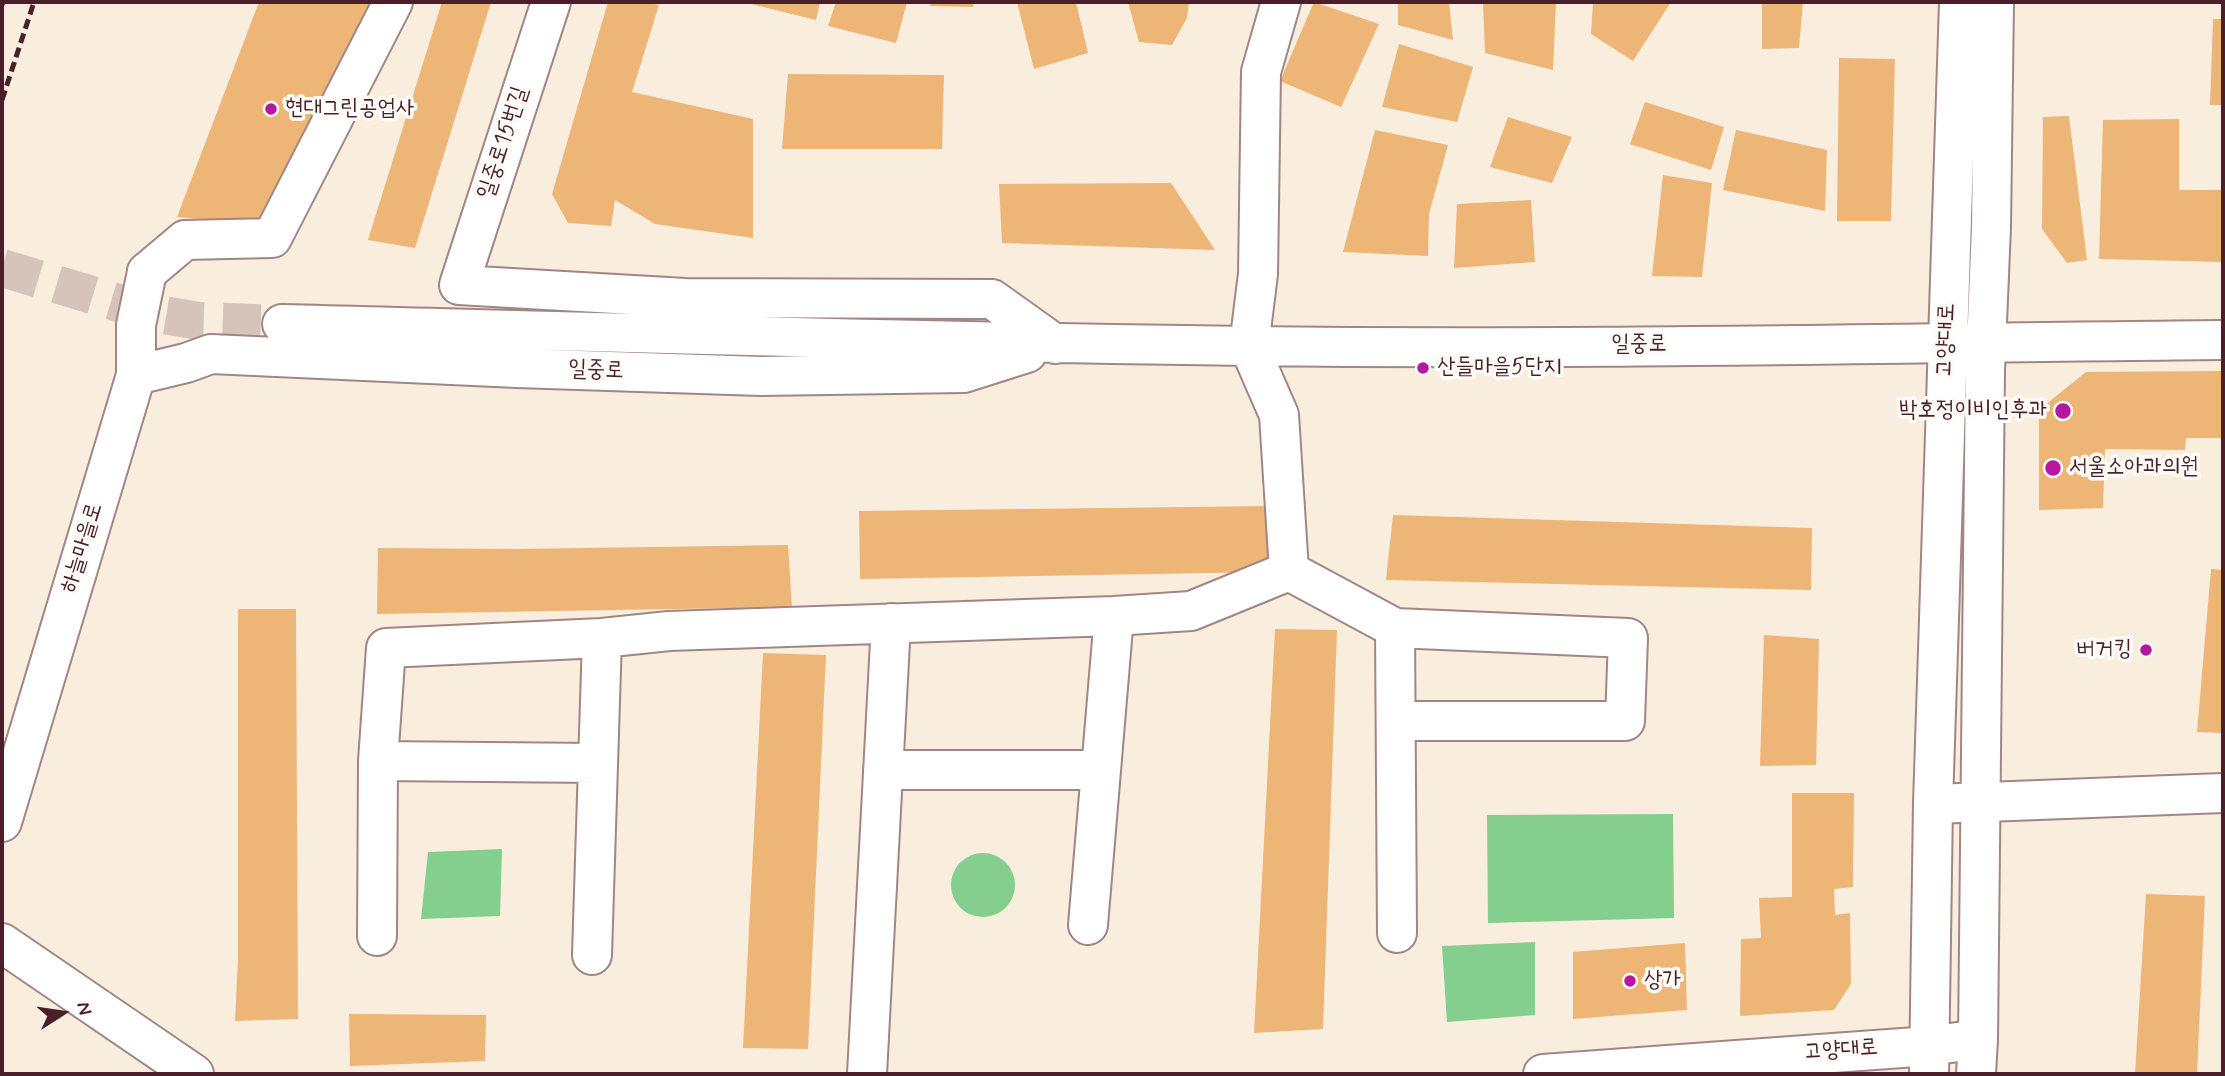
<!DOCTYPE html>
<meta charset="utf-8">
<style>
body{margin:0}
#map{position:relative;width:2225px;height:1076px;overflow:hidden;background:#f9edde;font-family:Mynerve,sans-serif}
canvas{display:block}
.frame{position:absolute;inset:0;border:4px solid #4a1f2b;pointer-events:none}
.north{position:absolute;left:28px;top:978px;width:70px;height:70px;-webkit-text-stroke:5px #fdfcf7;paint-order:stroke;rotate:78deg;font-size:19px;font-weight:700;line-height:28px;text-align:center;color:#4a1f2b}
.north::after{content:'';display:block;margin:auto;width:24px;height:32px;background:#4a1f2b;clip-path:polygon(50% 0,100% 100%,50% 72%,0 100%)}
</style>
<div id="map">
<canvas width="2225" height="1076"></canvas>
<div class="frame"></div>
<div class="north">N</div>
</div>
<script>
const c = document.querySelector('canvas').getContext('2d');
c.lineJoin = 'round';
function paint(path, color) {
  c.fillStyle = color;
  c.fill(path, 'evenodd');
}
function stroke(path, color, width, dash) {
  c.strokeStyle = color;
  c.lineWidth = width;
  c.lineCap = dash ? 'butt' : 'round';
  c.setLineDash(dash || []);
  c.stroke(path);
}
function drawText(font, color, halo, rows, align = 'center') {
  c.font = font + ' Mynerve,"Poor Story",sans-serif';
  c.lineWidth = 7;
  c.setLineDash([]);
  c.textBaseline = 'middle';
  c.strokeStyle = halo;
  c.fillStyle = color;
  for (const [text, x, y, turn = 0] of rows) {
    c.save();
    c.translate(x, y);
    c.rotate((+turn || 0) * Math.PI / 180);
    c.textAlign = isNaN(turn) ? turn : align;
    if (halo) c.strokeText(text, 0, 0);
    c.fillText(text, 0, 0);
    c.restore();
  }
}
paint(new Path2D(`
 M1673,814L1674,918L1488,923L1487,815Z
 M502,849L500,916L421,919L428,852Z
 M951 885a32 32 0 1 1 64 0a32 32 0 1 1-64 0Z
 M1535,942V1015L1447,1022L1442,946Z`), '#84cf8d');
paint(new Path2D(`
 M259,2H380L265,225L177,217Z
 M442,2H491L415,248L368,240Z
 M608,2H646L659,5L632,92L753,119V238L655,224L615,200L611,226L568,223L552,194Z
 M743,2H820L816,20Z
 M836,2H907L896,43L828,26Z
 M931,2H974L973,7L930,6Z
 M1017,2H1076L1088,53L1034,69Z
 M1128,2H1189L1187,18L1172,45L1139,42Z
 M1314,2L1379,24L1341,107L1280,81Z
 M1398,2H1449L1453,40L1398,25Z
 M1483,2H1556L1553,70L1485,53Z
 M1593,2H1671L1633,61L1591,34Z
 M1762,2H1803L1799,48L1762,49Z
 M2213,19H2223V105H2210Z
 M1399,44L1473,67L1457,122L1382,107Z
 M1839,58L1895,59L1891,221H1837Z
 M788,74L944,75L942,149H782Z
 M1645,102L1724,127L1711,170L1630,144Z
 M2069,116L2087,260L2067,263L2042,229L2043,117Z
 M1508,117L1572,137L1552,183L1490,167Z
 M2179,119V190H2223V262L2099,259L2103,120Z
 M1375,130L1448,145L1429,214L1428,256L1343,252Z
 M1736,130L1827,150L1825,211L1723,190Z
 M1663,175L1712,183L1702,277L1652,276Z
 M1171,183L1215,250L1002,243L999,184Z
 M1531,200L1535,262L1454,268L1457,204Z
 M2223,371V438H2186L2185,450L2105,449L2103,508L2039,510V410L2086,372Z
 M1271,506L1270,572L860,579L859,511Z
 M1393,515L1812,528L1811,590L1386,580Z
 M788,545L792,607L377,614L378,548L515,549Z
 M2211,569L2223,570V733L2197,732Z
 M238,609H296L298,1019L235,1021L238,959Z
 M1275,629L1337,630L1323,1029L1254,1033Z
 M1764,635L1819,639L1816,765L1760,766Z
 M763,653L826,655L808,1049L743,1048Z
 M1792,793H1854L1853,887L1834,889L1835,915L1850,913L1851,984L1834,1010L1740,1016L1741,939L1761,938L1759,898L1792,897Z
 M2146,894L2205,896L2197,1074H2135Z
 M1685,943L1687,1010L1573,1019V952Z
 M349,1014L486,1015L485,1061L350,1066Z`), '#edb576');
stroke(new Path2D(`
 M2,268L152,313L199,321L282,324`), '#d6c4ba', 38, [38, 19]);
const minor = new Path2D(`
 M551,2L459,285L685,298L992,299L1055,344
 M1281,2L1261,72L1258,274L1249,346L1279,415L1289,571
 M147,272L185,240L272,238L393,2
 M282,324C604,332 926,342 1248,346C1573,350 1898,343 2223,340
 M136,375L186,363L211,354L517,368L761,376L964,373L1027,353
 M1289,571L1395,628L1397,933
 M1395,628L1628,638L1625,721H1396
 M378,761L597,763
 M883,770H1101
 M1933,804L2223,793
 M1088,925L1114,616
 M377,936L378,761L386,648L602,638L669,631L1114,616L1191,611L1289,571
 M2,943L194,1074
 M592,955L602,638
 M867,1074L891,623
 M1543,1074L1930,1046L1978,1039`);
const major = new Path2D(`
 M2,822L136,375V325L147,272
 M1929,1074L1933,804L1959,2
 M1976,1074L1978,1039L1985,370L1991,227L1994,2`);
stroke(minor, '#a28684', 42);
stroke(major, '#a28684', 42);
stroke(minor, '#fff', 38);
stroke(major, '#fff', 38);
stroke(new Path2D(`
 M2,5L3,2
 M2,100L34,2`), '#4a1f2b', 5, [10, 5]);
for (const [x, y, r, color] of [
 [271,109,7,"#b5179e"],
 [1423,368,7,"#b5179e"],
 [2063,411,9,"#b5179e"],
 [2053,468,9,"#b5179e"],
 [2146,650,7,"#b5179e"],
 [1630,981,7,"#b5179e"]
]) {
  const dot = new Path2D();
  dot.arc(x, y, r, 0, 2 * Math.PI);
  c.fillStyle = color;
  c.fill(dot);
  stroke(dot, '#fdfcf7', 2.5);
}
drawText('23px', '#4a1f2b', '#fdfcf7', [
 ["현대그린공업사",285,109],
 ["산들마을5단지",1437,368],
 ["박호정이비인후과",2047,411,"right"],
 ["서울소아과의원",2069,468],
 ["버거킹",2132,650,"right"],
 ["상가",1644,981]
], 'left');
drawText('23px', '#4a1f2b', '#fdfcf7', [
 ["일중로15번길",504,143,-72],
 ["고양대로",1947,340,-88],
 ["일중로",1639,345],
 ["일중로",596,371,2],
 ["하늘마을로",83,548,-73],
 ["고양대로",1841,1051,-4]
]);
</script>
